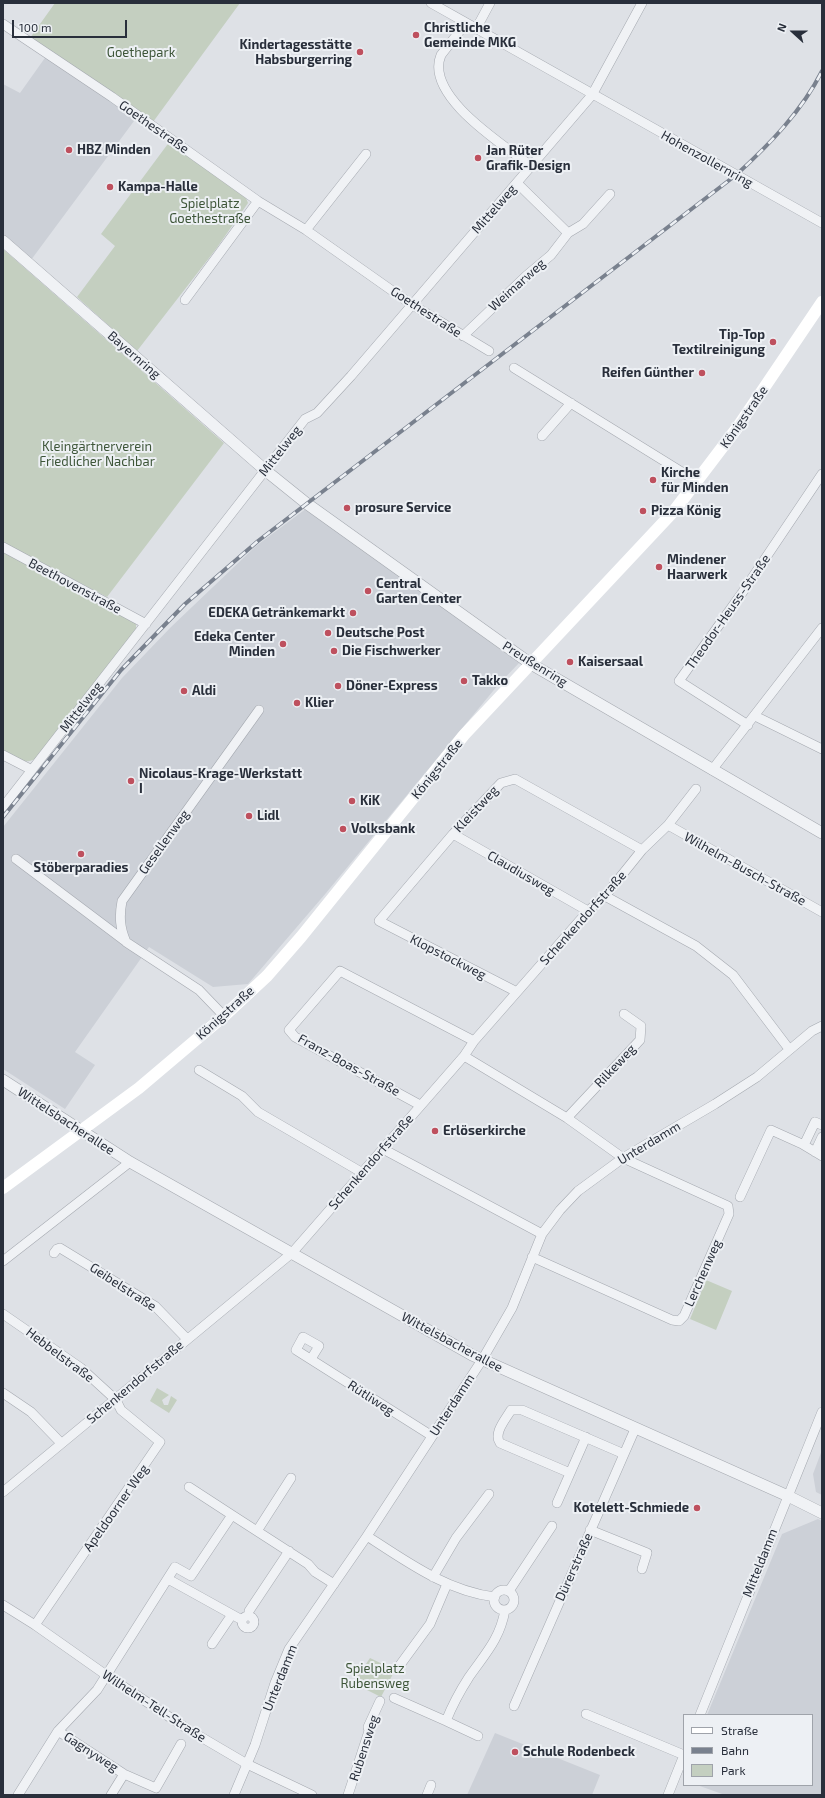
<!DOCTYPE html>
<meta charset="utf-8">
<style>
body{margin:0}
#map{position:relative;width:825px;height:1798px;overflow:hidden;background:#dee1e6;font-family:"Exo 2",sans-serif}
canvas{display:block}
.frame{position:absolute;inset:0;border:4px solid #292f3b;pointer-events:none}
.legend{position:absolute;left:683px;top:1714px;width:130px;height:72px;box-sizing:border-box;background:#edf0f4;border:1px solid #9fa3aa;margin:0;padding:5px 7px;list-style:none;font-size:12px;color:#292f3b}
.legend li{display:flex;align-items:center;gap:8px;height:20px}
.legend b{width:20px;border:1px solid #9fa3aa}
.north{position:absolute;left:773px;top:12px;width:40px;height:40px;-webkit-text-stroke:3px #edf0f4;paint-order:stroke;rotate:291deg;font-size:11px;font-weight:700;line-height:16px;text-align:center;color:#292f3b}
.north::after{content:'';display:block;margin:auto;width:14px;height:18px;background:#292f3b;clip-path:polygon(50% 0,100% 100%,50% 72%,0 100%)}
.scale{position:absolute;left:12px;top:20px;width:115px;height:18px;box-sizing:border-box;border:2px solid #292f3b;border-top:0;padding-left:5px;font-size:12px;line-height:14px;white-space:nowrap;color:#292f3b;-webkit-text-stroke:3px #edf0f4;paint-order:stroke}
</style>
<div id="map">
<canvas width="825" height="1798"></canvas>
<div class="frame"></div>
<ul class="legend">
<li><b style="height:5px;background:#fff"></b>Straße</li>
<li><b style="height:5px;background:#79818e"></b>Bahn</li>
<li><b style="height:11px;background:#c4cfc0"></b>Park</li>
</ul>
<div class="north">N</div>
<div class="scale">100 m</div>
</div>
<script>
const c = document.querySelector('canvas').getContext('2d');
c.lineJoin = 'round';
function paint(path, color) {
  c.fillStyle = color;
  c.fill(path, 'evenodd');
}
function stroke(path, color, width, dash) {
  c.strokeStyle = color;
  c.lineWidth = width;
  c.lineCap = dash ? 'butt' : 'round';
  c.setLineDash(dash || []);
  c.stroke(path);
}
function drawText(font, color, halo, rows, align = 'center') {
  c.font = font + ' "Exo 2",sans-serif';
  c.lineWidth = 4;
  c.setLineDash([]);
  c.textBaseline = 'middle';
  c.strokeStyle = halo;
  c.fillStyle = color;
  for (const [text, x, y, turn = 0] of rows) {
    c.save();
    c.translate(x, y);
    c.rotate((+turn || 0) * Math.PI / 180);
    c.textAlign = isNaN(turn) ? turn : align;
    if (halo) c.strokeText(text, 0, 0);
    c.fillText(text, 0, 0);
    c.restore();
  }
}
paint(new Path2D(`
 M47,55L137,117L31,260L3,235V84L20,93Z
 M307,508L519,663L498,685L326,893L248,984L213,987L149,947L75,1052L95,1065L65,1109L3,1069V827L122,678L171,627L256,546Z
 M822,1450V1495L816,1492L813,1474Z
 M818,1519L822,1521V1795H725L697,1785H812V1715H707L782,1534Z
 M495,1733L600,1775L592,1795H467Z`), '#ccd0d7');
paint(new Path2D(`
 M55,3H240L153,122L30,38Z
 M170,141L246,198L248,203L216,249L137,351L77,297L115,246L101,234Z
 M3,249L224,443L107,597L3,543Z
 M3,550L133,621L136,624V629L35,759C24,765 14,758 3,754Z
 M706,1280L732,1291L716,1330L690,1319Z
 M157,1388L169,1395L162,1400L164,1405H168L171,1396L177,1400L169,1413L150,1401Z
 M370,1658L395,1670L381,1697L353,1683Z`), '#c4cfc0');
const minor = new Path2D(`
 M431,3L822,223
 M466,23L441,55C424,96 504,145 531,166
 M3,24L112,97L258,201L306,230L411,304L489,351
 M476,29L490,3
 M517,183L568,233
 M306,230L366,154
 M185,300L258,201
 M463,336L526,276L551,255L568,233L583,224L610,194
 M514,368L698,482
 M542,436L571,403
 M3,547L146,624
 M755,716L822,749
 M748,725L679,681L742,593L822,474
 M3,755L32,770
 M712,770L822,628
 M3,807L305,419L317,413L351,376L592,95L642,3
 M668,825L822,912
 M453,834L588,911
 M16,859L125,941
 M605,896L696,946L733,975L789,1049
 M517,992L379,921L453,834L501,783L515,779L642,850
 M224,1016L199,990L126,942C120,928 119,917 122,901L259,710
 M464,1056L567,1118L623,1158L728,1206L729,1214L684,1316L679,1321L672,1320L532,1257
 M199,1070L242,1096L258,1112L361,1172
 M420,1105L295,1037L289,1030L340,971L474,1041
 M567,1118L640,1040L641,1026L624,1014
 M804,1145L815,1122L822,1125
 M383,1149L542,1234
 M815,1152L822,1137
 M740,1197L771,1130L802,1144L822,1156
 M54,1253L57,1249L60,1248L155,1306L187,1339
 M3,1261L130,1162
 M3,1314L81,1368L116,1400L121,1410L160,1442L35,1625
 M311,1359L319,1346L303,1337L296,1350L432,1436
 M3,1393L31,1412L61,1443
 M570,1473L500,1443C493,1433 506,1419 511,1410H522L624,1454
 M189,1487L232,1515
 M3,1492L292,1253L464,1056L474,1041L588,911L605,896L642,850L668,825L696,789
 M557,1503L586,1437
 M590,1530L647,1553L642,1569
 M257,1531L291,1478
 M367,1536C407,1562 447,1591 495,1597
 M433,1577L456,1538L489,1494
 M168,1579L242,1620
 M494 1600a10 10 0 1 1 20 0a10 10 0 1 1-20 0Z
 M509,1591L552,1526
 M3,1605L35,1625L106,1675L189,1730L247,1764L312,1795
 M249,1611L289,1551
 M242 1622a6 6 0 1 1 12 0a6 6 0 1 1-12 0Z
 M212,1644L231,1616
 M400,1665L430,1624L447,1584
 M394,1698L446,1721C452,1706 460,1691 469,1677C485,1654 500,1639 505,1610
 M514,1706L635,1429
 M586,1714L684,1755
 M700,1715L822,1412
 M446,1721L478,1736
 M58,1731L124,1774L156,1788L181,1744
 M18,1795L58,1731L97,1690L175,1567L191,1576L232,1515L308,1564L315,1572L334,1584
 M111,1795L124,1774
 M234,1795L255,1745L275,1683L289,1649L367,1536L482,1360L512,1308L542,1234L560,1210L578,1191L623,1158L715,1104L757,1077L812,1031L822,1026
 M348,1795L369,1731L368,1727L380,1701
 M427,1795L431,1785
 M668,1795L684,1755`);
const tertiary = new Path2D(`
 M3,241L265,470L306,503L531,664L822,833
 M3,1080L130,1162L472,1355L788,1496L822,1513`);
stroke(minor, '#a4a8af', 10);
stroke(tertiary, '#a4a8af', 12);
stroke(minor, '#f0f2f5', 9);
stroke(tertiary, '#f0f2f5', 11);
stroke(new Path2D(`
 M3,1188L139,1088L224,1016L267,976L301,937L464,735L674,511L737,428L822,302`), '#fff', 12);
const rail = new Path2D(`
 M3,817L121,670L185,604L258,541L736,175C769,145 802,111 822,71`);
stroke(rail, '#79818e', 4);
stroke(rail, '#edf0f4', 2.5, [8]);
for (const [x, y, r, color] of [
 [416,35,4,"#be505e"],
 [360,52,4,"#be505e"],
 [69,150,4,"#be505e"],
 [478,158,4,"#be505e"],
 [110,187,4,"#be505e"],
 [773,342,4,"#be505e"],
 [702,373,4,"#be505e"],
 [653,480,4,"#be505e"],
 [347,508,4,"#be505e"],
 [643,511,4,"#be505e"],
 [659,567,4,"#be505e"],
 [368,591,4,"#be505e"],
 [353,613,4,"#be505e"],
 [328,633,4,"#be505e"],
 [283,644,4,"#be505e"],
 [334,651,4,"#be505e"],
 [570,662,4,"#be505e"],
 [464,681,4,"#be505e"],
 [338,686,4,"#be505e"],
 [184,691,4,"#be505e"],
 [297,703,4,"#be505e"],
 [131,781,4,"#be505e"],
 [352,801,4,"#be505e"],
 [249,816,4,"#be505e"],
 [343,829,4,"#be505e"],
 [81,854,4,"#be505e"],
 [435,1131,4,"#be505e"],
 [697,1508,4,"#be505e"],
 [515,1752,4,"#be505e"]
]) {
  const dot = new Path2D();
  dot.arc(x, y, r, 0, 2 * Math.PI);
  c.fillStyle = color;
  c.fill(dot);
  stroke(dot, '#edf0f4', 1.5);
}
drawText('bold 13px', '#292f3b', '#edf0f4', [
 ["Christliche",424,28],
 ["Gemeinde MKG",424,43],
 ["Kindertagesstätte",352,45,"right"],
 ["Habsburgerring",352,60,"right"],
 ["HBZ Minden",77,150],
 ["Jan Rüter",486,151],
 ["Grafik-Design",486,166],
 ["Kampa-Halle",118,187],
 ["Tip-Top",765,335,"right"],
 ["Textilreinigung",765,350,"right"],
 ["Reifen Günther",694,373,"right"],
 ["Kirche",661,473],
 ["für Minden",661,488],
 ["prosure Service",355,508],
 ["Pizza König",651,511],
 ["Mindener",667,560],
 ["Haarwerk",667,575],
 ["Central",376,584],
 ["Garten Center",376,599],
 ["EDEKA Getränkemarkt",345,613,"right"],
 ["Deutsche Post",336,633],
 ["Edeka Center",275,637,"right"],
 ["Minden",275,652,"right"],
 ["Die Fischwerker",342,651],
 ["Kaisersaal",578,662],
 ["Takko",472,681],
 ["Döner-Express",346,686],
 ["Aldi",192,691],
 ["Klier",305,703],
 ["Nicolaus-Krage-Werkstatt",139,774],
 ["I",139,789],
 ["KiK",360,801],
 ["Lidl",257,816],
 ["Volksbank",351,829],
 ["Stöberparadies",81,868,"center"],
 ["Erlöserkirche",443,1131],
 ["Kotelett-Schmiede",689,1508,"right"],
 ["Schule Rodenbeck",523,1752]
], 'left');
drawText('13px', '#3d5538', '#edf0f4', [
 ["Goethepark",141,53],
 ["Spielplatz",210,204],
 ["Goethestraße",210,219],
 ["Kleingärtnerverein",97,447],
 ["Friedlicher Nachbar",97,462],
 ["Spielplatz",375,1669],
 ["Rubensweg",375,1684]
]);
drawText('13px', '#292f3b', '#edf0f4', [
 ["Goethestraße",154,127,35],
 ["Hohenzollernring",707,159,29],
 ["Mittelweg",494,209,-49],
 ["Weimarweg",517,285,-42],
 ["Goethestraße",426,312,33],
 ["Bayernring",134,355,41],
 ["Königstraße",744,417,-55],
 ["Mittelweg",280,451,-52],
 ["Beethovenstraße",75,586,28],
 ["Theodor-Heuss-Straße",728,612,-55],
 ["Preußenring",535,664,32],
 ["Mittelweg",81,707,-52],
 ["Königstraße",437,769,-51],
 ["Kleistweg",476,809,-47],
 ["Gesellenweg",164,842,-54],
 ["Wilhelm-Busch-Straße",745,869,29],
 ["Claudiusweg",521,873,30],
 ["Schenkendorfstraße",583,918,-48],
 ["Klopstockweg",448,957,27],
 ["Königstraße",225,1013,-42],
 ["Franz-Boas-Straße",349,1065,29],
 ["Rilkeweg",615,1066,-47],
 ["Wittelsbacherallee",66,1121,33],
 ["Unterdamm",649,1143,-31],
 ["Schenkendorfstraße",371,1162,-49],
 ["Lerchenweg",703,1273,-66],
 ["Geibelstraße",123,1287,33],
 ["Wittelsbacherallee",452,1342,28],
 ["Hebbelstraße",60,1355,37],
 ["Schenkendorfstraße",135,1382,-40],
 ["Rütliweg",371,1398,33],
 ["Unterdamm",452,1405,-57],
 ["Apeldoorner Weg",116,1508,-55],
 ["Mitteldamm",760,1563,-68],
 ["Dürerstraße",574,1567,-66],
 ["Unterdamm",280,1678,-68],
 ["Wilhelm-Tell-Straße",154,1706,33],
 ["Rubensweg",364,1748,-72],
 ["Gagnyweg",91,1752,33]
]);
</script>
